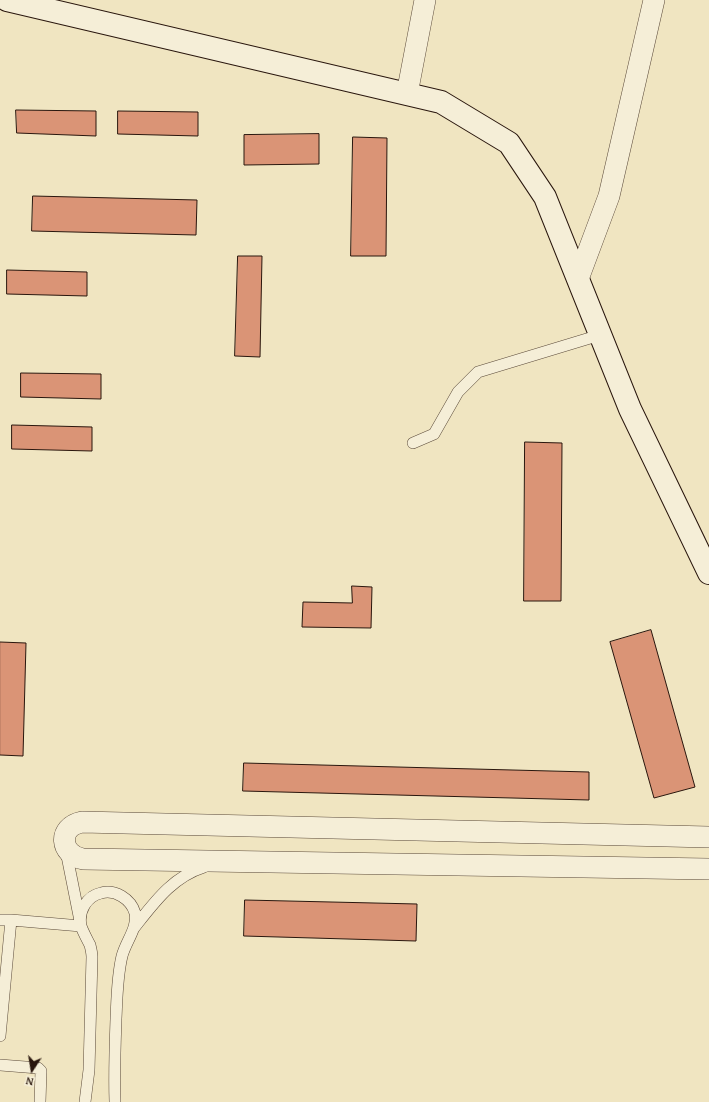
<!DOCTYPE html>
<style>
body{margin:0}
#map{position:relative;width:709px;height:1102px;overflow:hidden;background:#f0e5c1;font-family:"Gentium Book Plus",serif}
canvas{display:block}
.north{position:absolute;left:12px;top:1050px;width:40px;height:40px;-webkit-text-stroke:3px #f5eed7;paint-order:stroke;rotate:192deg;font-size:11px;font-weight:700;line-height:16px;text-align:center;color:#29160d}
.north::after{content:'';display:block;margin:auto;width:14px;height:18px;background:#29160d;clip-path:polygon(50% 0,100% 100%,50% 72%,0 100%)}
</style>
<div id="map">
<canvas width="709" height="1102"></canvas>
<div class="north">N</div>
</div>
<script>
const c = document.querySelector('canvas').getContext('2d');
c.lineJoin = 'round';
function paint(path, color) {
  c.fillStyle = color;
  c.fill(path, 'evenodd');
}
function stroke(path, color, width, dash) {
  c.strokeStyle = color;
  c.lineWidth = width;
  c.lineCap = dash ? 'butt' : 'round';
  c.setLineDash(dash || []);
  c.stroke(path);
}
const building = new Path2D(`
 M16,110L96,111V136L17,133Z
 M118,111L198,112V136L118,134Z
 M319,134V164L244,165V135Z
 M353,137L387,138L386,256H351Z
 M33,196L197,200L196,235L32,231Z
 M238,256H262L260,357L235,356Z
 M7,270L87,272V296L7,294Z
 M21,373L101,374V399L21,397Z
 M12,425L92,427V451L12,449Z
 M525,442L562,443L561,601H524Z
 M352,586L372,587L371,628L302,627L303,602L352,603Z
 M651,630L695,787L654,798L610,642Z
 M0,642L26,643L23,756L0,755Z
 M244,763L589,772V800L243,791Z
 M245,900L417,904L416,941L244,936Z`);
paint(building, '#da9476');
stroke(building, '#29160d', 1);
const service = new Path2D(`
 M413,443L434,434L458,392L478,372L600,335
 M0,920H11
 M134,928C154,903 172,877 204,867
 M0,1036L11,920L81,926L66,851
 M0,1065L38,1068L41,1071L40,1102
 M85,1102L89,1070L92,957C92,953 91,949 90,945C87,939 83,932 81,926C78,911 87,896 101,893C115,889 131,899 135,913C138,928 126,941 122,956C117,977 117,998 116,1019C115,1047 114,1074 115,1102`);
const minor = new Path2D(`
 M407,94L425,0
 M578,279L609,196L654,0
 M709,837L82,822C57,827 60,855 83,859L709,869`);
const secondary = new Path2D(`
 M7,0L441,102L509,143L545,197L630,409L709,573`);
stroke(service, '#5b4a3a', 12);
stroke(minor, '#5b4a3a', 22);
stroke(secondary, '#29160d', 24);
stroke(service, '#f5eed7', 11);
stroke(minor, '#f5eed7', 21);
stroke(secondary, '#f5eed7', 22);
</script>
